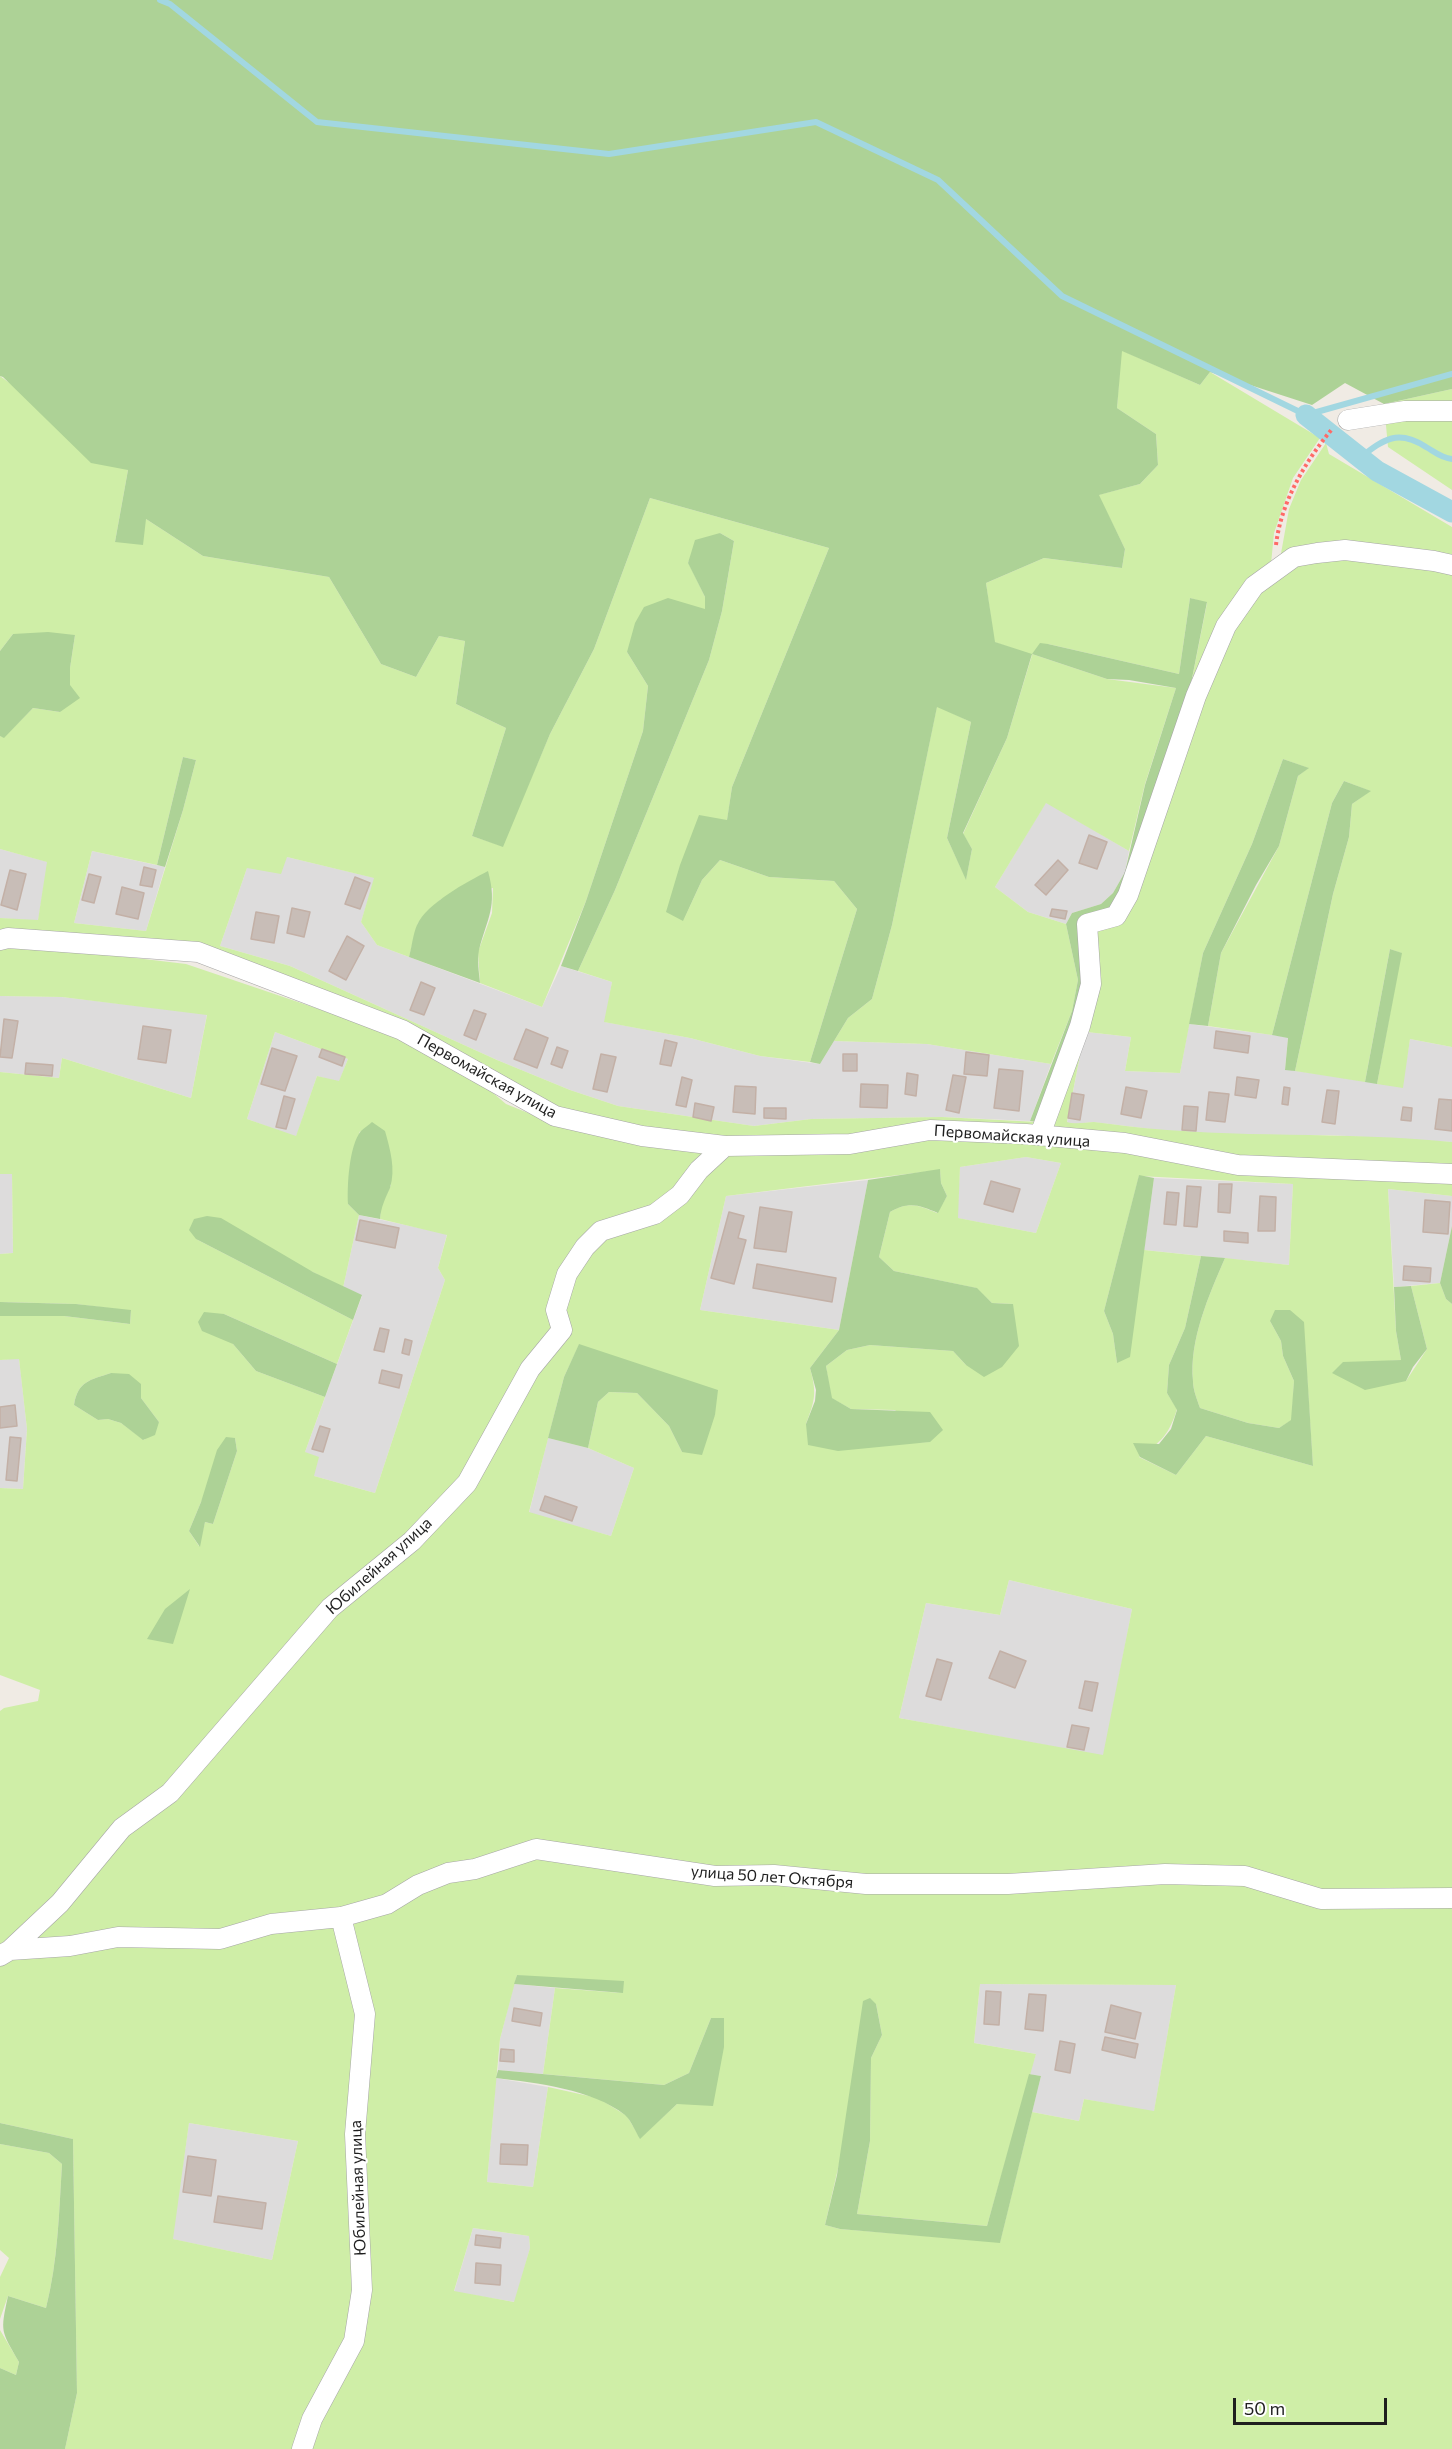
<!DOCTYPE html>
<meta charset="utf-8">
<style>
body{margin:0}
#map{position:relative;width:1452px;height:2449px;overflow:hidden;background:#f0ebe4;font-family:Commissioner,sans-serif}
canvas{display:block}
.scale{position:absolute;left:1233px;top:2398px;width:154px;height:27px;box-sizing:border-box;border:3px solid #1f1f1f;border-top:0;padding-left:8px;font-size:18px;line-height:21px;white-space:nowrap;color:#1f1f1f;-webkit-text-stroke:4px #fff;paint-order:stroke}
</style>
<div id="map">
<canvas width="1452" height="2449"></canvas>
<div class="scale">50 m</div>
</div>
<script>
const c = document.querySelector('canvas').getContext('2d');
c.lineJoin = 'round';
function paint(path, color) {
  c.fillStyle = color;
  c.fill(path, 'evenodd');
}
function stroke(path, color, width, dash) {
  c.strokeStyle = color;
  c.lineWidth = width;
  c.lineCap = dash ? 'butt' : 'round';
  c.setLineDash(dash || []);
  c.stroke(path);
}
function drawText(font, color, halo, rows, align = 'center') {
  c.font = font + ' Commissioner,sans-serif';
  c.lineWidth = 4.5;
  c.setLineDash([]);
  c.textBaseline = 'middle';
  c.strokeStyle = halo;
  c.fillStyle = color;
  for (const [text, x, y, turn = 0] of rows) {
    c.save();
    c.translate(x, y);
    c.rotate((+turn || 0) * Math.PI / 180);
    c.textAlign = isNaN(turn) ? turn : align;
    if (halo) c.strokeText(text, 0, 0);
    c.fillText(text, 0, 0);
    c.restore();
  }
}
paint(new Path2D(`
 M1046,802L1129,851L1125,872L1113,893L1101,904L1072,913L1066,924L1028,912L995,887Z
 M0,849L48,862L38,921L0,918Z
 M92,851L165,867L146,931L74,923Z
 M287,857L375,878L361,922L377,945L542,1007L561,966L612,982L605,1022L690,1038L760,1056L820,1064L834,1041L927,1044L1051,1064L1030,1121L942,1117L811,1119L754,1126L618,1106L570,1090L497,1060L290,966L220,946L247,868Z
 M0,996L62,997L207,1014L191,1098L62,1058L59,1078L0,1072Z
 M1189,1024L1288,1037L1285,1069L1402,1087L1410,1039L1452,1047V1142L1329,1135H1236L1168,1131L1093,1122L1076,1124L1067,1123L1082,1045L1087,1032L1131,1037L1125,1071L1180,1073Z
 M275,1032L348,1059L339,1082L317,1076L296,1137L247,1119Z
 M1026,1157L1061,1163L1036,1233L957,1218L960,1167Z
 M0,1174H12L13,1253L0,1254Z
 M1154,1178L1293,1184L1289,1265L1144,1250Z
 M868,1180L839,1330L700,1310L726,1196Z
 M1388,1189L1452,1196V1226L1440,1283L1394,1287Z
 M359,1215L447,1234L438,1268L445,1280L375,1493L314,1476L305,1452L362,1296L343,1288Z
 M19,1358L27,1429L23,1489L0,1488V1360Z
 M548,1438L588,1448L634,1468L611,1536L529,1513Z
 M1009,1580L1132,1609L1104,1756L899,1718L926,1603L1000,1615Z
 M514,1984L555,1988L543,2074L498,2070L500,2039Z
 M980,1984L1176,1985L1154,2112L1084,2099L1079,2121L1032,2112L1041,2076L1029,2074L1036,2054L974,2043Z
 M496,2078L548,2087L533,2187L487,2182Z
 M189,2123L298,2141L272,2260L172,2239Z
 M473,2228L529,2236L530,2248L515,2302L454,2292Z`), '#dddcdc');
paint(new Path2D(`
 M1121,350L1200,385L1210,372L1320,438L1293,478L1274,533L1271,564L1185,714L1207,603L1190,598L1179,674L1048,644L1032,654L1107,679L1176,688L1145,784L1129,851L1046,803L995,887L1028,912L1066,924L1078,980L1072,1011L1051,1064L927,1044L834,1041L848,1018L872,999L892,925L937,706L971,722L947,838L966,879L972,849L963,834L1007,738L1032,655L994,642L986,583L1044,558L1122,568L1125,549L1098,495L1140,484L1158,465L1156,434L1117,408Z
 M0,376L128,470L115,542L146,519L203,556L329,577L381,664L416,677L439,636L465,641L456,704L506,728L472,836L502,846L550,734L594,649L650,498L829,548L732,787L727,821L683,921L702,880L720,860L769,877L834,881L857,909L810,1062L760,1056L690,1038L604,1022L612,982L578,971L615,890L709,660L722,611L734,541L720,533L688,562L705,597V609L627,652L648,686L643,731L586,901L542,1007L480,983L478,952L492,913L493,888L441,899L418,923L409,957L377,945L361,922L374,878L287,857L281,874L247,868L220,946L290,966L497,1060L570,1090L618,1106L754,1126L811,1119L942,1117L1038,1122L1036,1128L850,1140L724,1138L642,1129L557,1110L200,948L0,934V918L38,920L47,862L0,849V736L4,737L33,708L60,712L70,685V668L75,635L13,634L0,651ZM183,757L196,760L183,810L146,931L74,923L92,851L157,865Z
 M1452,389V490L1388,447L1384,404Z
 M1326,443L1329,454L1452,527V560L1280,559L1289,509L1301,480Z
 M1355,555L1452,570V1047L1410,1039L1403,1088L1377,1084L1401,953L1390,949L1365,1082L1295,1071L1333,894L1349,837L1352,804L1370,791L1344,781L1332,803L1272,1035L1208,1026L1221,953L1279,846L1298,776L1308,768L1283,759L1252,844L1203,953L1180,1073L1125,1071L1131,1037L1087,1032L1082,1045L1067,1122C1077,1125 1085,1122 1094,1122C1105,1123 1116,1125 1126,1126C1235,1139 1344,1131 1452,1142V1168L1237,1160L1046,1129L1091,930L1113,919L1200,700L1243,607L1290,565Z
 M43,947L186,964L360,1023L428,1051L486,1087L506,1104L553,1123L647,1144L951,1136L1452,1178V1196L1388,1189L1396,1331L1401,1360L1376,1362L1406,1381L1427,1349L1411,1286L1440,1283L1446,1299L1452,1304V2449H65L77,2393L73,2139L0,2123V1711L4,1708L38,1701L40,1690L0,1675V1488L23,1489L27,1429L19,1359L0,1360V1316H64L130,1324L131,1311L76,1304L0,1302V1254L13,1253L12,1174H0V1072L59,1078L62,1058L191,1098L207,1015L62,997L0,996V949ZM275,1032L348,1059L339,1081L317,1076L296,1136L247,1119ZM360,1131L391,1185L381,1206L380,1219L447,1235L438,1268L445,1280L375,1493L314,1476L319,1457L305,1452L325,1397L256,1371L233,1344L224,1314L337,1364L353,1320L196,1239L313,1272L343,1288L359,1215L348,1204L351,1163ZM1026,1157L1061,1163L1036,1233L958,1218L960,1167ZM940,1170L941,1183L947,1196L937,1213C918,1205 909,1201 890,1212L879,1257L894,1271L976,1288L992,1303L1013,1304L966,1365L953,1351L870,1345L847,1350L826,1366L831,1398L851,1409L895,1410L930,1442L901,1443L806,1424C815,1400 817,1393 810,1368L839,1330L700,1310L726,1196ZM1139,1176L1293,1184L1289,1265L1225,1258C1209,1295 1189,1340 1193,1381C1193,1390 1197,1399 1200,1408L1248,1423L1279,1428L1292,1420L1294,1381L1283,1356L1281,1341L1270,1321L1305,1346L1313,1466L1206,1436L1176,1475L1139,1457C1161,1442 1169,1435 1177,1409L1167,1393L1169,1365L1185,1328L1201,1256L1144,1250L1117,1363L1113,1334L1104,1311ZM579,1345L715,1415L682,1452L669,1426L637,1393L609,1392L598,1402L588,1448L634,1468L611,1536L529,1512L564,1377ZM111,1373L141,1398L159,1422L144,1440L121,1423L108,1419L98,1420L74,1405C78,1381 90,1380 111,1373ZM235,1438L237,1451L213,1524L205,1522L199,1546L189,1531L201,1502ZM1009,1580L1132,1609L1103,1755L899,1718L926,1603L1000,1615ZM517,1975L622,1993L555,1988L543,2074L664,2085L689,2073L711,2018L724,2019L677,2104L640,2138L627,2116L598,2098L548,2087L533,2187L487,2182L500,2039ZM980,1984L1176,1985L1154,2111L1084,2099L1079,2121L1032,2112L1000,2242L840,2229L825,2225L876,2004L882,2035L871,2058L870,2141L857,2214L987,2226L1036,2054L974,2043ZM189,2123L298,2141L272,2260L173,2239ZM473,2228L529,2236L530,2248L514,2302L454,2291Z
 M0,2144L49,2153L62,2164C59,2213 58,2261 46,2308L8,2296L0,2319V2277L9,2258L0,2250Z
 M0,2330L19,2362L16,2375L0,2368Z`), '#cfeea7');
paint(new Path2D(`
 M0,0H1452V389L1384,404L1345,383L1312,405L1210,372L1200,385L1122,351L1117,408L1156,434L1158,465L1140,484L1099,495L1125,549L1122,568L1044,558L986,583L995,642L1032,654L1040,643L1048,644L1179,674L1190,598L1207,602L1185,714L1116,910L1087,916L1082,1000L1038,1122L1030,1121L1072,1011L1078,980L1066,924L1072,913L1101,904L1113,893L1125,872L1145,785L1176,688L1129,680L1107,679L1032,654L1007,738L963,833L972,849L966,880L947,838L971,722L937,707L892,925L872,999L848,1018L820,1064L810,1062L857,909L834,881L769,877L720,860L702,880L683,921L666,912L680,865L699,815L727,820L732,787L829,548L650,498L594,649L550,734L503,847L472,836L506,728L456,704L465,641L439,636L416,677L381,664L329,577L203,556L146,519L143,545L115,542L128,470L91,463L3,377L0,376Z
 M720,533L734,541L722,611L709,660L615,890L578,971L561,966L586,901L643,731L648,686L627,652L635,623L644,607L668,598L705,609V597L688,563L695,540Z
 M48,632L75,635L70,668V685L80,698L60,712L33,708L4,738L0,736V651L13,634Z
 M183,757L196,760L183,810L165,867L157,865Z
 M1283,759L1309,768L1298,776L1279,846L1256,885L1221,953L1208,1026L1189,1024L1203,953L1252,844Z
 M1344,781L1371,791L1352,804L1349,837L1333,894L1295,1071L1285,1070L1288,1038L1272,1035L1332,803Z
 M488,871C498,907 487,918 479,950C477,960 479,973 480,983L409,957C412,946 413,934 417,925C427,903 467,882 488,871Z
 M1390,949L1402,953L1377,1084L1365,1082Z
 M372,1122L385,1131C390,1149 396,1169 390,1188C385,1199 381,1207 380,1219L359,1215L348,1204C347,1187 349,1145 361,1131C364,1128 369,1125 372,1122Z
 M940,1169L941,1183L947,1196L938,1213C919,1205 909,1201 890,1212L879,1257L894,1271L977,1288L992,1303L1013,1304L1019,1346L1002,1367L984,1377L966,1365L953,1351L870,1345L847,1350L826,1366L832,1398L851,1409L930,1412L943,1430L930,1442L838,1451L808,1445L806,1424L815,1401L816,1390L810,1368L839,1330L868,1180Z
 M1139,1175L1154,1178L1130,1357L1117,1363L1113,1334L1104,1311Z
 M207,1216L221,1218L313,1272L362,1295L353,1320L196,1239L189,1230L194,1219Z
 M1452,1226V1304L1446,1299L1440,1283Z
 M1201,1256L1225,1258C1209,1295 1189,1340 1193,1381C1193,1390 1197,1399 1200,1408L1248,1423L1279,1428L1291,1420L1294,1381L1283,1356L1281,1341L1270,1321L1275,1310H1290L1304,1322L1313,1466L1206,1436L1176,1475L1140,1457L1133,1443L1159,1444L1171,1429L1177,1410L1167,1393L1169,1365L1185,1328Z
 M1411,1286L1427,1349L1413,1367L1406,1381L1365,1390L1332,1373L1343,1362L1401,1360L1396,1331L1394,1287Z
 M0,1302L76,1304L131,1310L130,1324L64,1316H0Z
 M204,1312L224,1314L337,1364L325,1397L256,1371L233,1344L202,1331L198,1322Z
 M579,1344L718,1390L715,1415L702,1455L682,1452L669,1426L637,1393L609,1392L598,1402L588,1448L548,1438L564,1377Z
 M111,1373L129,1374L141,1384V1398L159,1422L155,1435L143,1440L121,1423L108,1419L98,1420L74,1405C78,1381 90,1380 111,1373Z
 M226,1437L235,1438L237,1451L213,1524L205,1522L200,1547L189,1531L201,1502L217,1450Z
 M190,1589L173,1644L147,1639L165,1609Z
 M517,1975L624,1981L623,1993L514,1984Z
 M870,1998L876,2004L882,2035L871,2058L870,2141L857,2214L987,2226L1029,2074L1041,2076L1000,2243L840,2229L825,2225L837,2175L863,2001Z
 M711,2018H724V2047L713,2106L677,2104L640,2139C635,2131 631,2120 625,2115C592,2089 537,2083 496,2078L498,2070L664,2085L689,2073Z
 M0,2123L73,2139L77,2393L65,2449H0V2368L16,2375L19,2362C1,2330 0,2333 8,2296L46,2308C58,2261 59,2213 62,2164L49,2153L0,2144Z`), '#add296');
stroke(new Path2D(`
 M160,0L170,4L317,122L609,154L816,122L938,180L1062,296L1306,415L1452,374
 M1361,457C1384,439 1398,429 1426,447C1435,452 1441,458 1452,459`), '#a2d7e1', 6);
stroke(new Path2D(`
 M1306,415L1377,471L1452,512`), '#a2d7e1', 21);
const building = new Path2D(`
 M1089,835L1107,842L1097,869L1079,863Z
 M1058,860L1068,870L1046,895L1035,885Z
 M144,867L156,870L152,887L140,885Z
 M10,870L26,874L17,910L1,905Z
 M89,874L101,877L94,903L82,900Z
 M355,877L370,883L360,909L345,904Z
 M122,887L144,893L138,919L116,914Z
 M292,908L310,912L304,937L287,933Z
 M1052,909L1067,911L1065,919L1050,916Z
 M256,912L279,916L274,943L251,939Z
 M347,936L364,946L346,980L329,971Z
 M421,982L435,988L424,1015L410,1010Z
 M474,1010L486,1014L476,1040L464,1035Z
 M4,1019L18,1021L12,1058L0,1057Z
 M143,1026L171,1030L166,1063L138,1059Z
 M526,1029L548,1038L537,1068L514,1059Z
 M1216,1031L1250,1036L1248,1053L1214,1048Z
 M665,1040L677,1043L671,1066L660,1064Z
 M557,1047L568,1051L562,1068L551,1064Z
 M272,1048L297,1056L285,1091L261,1084Z
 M322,1049L345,1057L342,1066L319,1057Z
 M966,1052L989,1055L987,1076L964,1074Z
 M601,1054L616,1057L607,1092L593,1089Z
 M843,1054H857V1071H843Z
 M26,1063L53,1065L52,1076L25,1074Z
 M999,1069L1023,1071L1019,1111L994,1108Z
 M907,1073L918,1075L916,1096L905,1094Z
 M953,1075L966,1077L959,1113L946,1110Z
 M682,1077L692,1080L686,1107L676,1105Z
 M1237,1077L1259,1080L1256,1098L1235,1095Z
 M861,1084L888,1085L887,1108L860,1107Z
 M735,1086L756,1087L755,1114L733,1112Z
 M1126,1087L1147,1091L1141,1118L1121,1114Z
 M1284,1087L1290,1088L1288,1105L1282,1104Z
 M1327,1090L1339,1091L1335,1124L1322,1122Z
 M1209,1092L1229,1094L1225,1122L1206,1120Z
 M1072,1093L1084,1095L1080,1120L1068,1118Z
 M284,1096L295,1099L286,1129L276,1127Z
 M1439,1099L1452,1100V1131L1435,1129Z
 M695,1103L714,1107L711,1121L693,1117Z
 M1184,1106L1198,1107L1196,1131L1182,1130Z
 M1403,1107L1412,1108L1411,1121L1401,1120Z
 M764,1108H786V1119L764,1118Z
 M991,1181L1020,1189L1013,1212L984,1204Z
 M1219,1184H1232L1230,1213L1218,1212Z
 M1187,1186L1201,1187L1197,1227L1184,1226Z
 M1167,1192L1179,1193L1176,1225L1164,1224Z
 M1260,1196L1276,1197L1275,1231H1258Z
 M1425,1200L1450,1202L1448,1234L1423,1232Z
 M760,1207L792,1212L786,1252L754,1248Z
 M729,1212L744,1216L738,1238L746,1240L734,1284L711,1278Z
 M360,1220L399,1228L395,1248L356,1240Z
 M1224,1231L1248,1233V1243L1224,1241Z
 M757,1264L836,1278L832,1302L753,1288Z
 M1404,1266L1431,1268L1430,1282L1403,1280Z
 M380,1328L389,1330L384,1352L374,1350Z
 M405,1339L412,1341L409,1355L402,1353Z
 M382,1370L402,1375L399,1388L379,1383Z
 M15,1405L17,1426L0,1428V1407Z
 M320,1426L330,1429L323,1452L312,1449Z
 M10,1437L21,1438L17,1481L6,1480Z
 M545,1496L577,1507L572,1521L540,1510Z
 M1000,1651L1026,1661L1015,1688L989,1678Z
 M937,1659L952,1663L941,1700L926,1696Z
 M1085,1681L1098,1683L1092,1711L1079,1708Z
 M1072,1725L1089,1728L1084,1750L1067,1747Z
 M986,1991L1001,1992L999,2025L984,2024Z
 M1029,1994L1046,1995L1043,2031L1025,2029Z
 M1111,2005L1141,2013L1135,2039L1105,2032Z
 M514,2008L542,2013L540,2026L512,2021Z
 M1105,2037L1138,2044L1135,2058L1102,2050Z
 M1060,2041L1075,2044L1070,2073L1055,2070Z
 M501,2049L514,2050V2062L500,2061Z
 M501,2144L528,2145L527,2165L500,2164Z
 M188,2156L216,2160L211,2196L183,2192Z
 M218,2196L266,2203L262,2229L214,2222Z
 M476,2235L501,2238L500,2248L475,2245Z
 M476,2263L501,2265L500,2285L475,2283Z`);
paint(building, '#c8bdb7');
stroke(building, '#c3b0a6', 1.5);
const minor = new Path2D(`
 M1348,420L1405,411H1452
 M0,940L8,938L198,952L402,1030L555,1116L642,1136L725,1146L850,1144L930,1130L1026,1134L1125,1143L1238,1165L1452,1174
 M1040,1135L1080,1026L1091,984L1087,924L1116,916L1128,895L1196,696L1226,626L1254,586L1294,557L1317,553L1345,550L1434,561L1452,565
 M10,1950L60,1903L122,1828L170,1793L330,1608L412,1541L467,1483L530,1369L562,1330L556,1310L567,1274L585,1247L601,1231L655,1214L680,1195L699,1170L725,1146
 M0,1956L10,1950L70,1946L118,1937L220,1939L271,1924L341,1917L387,1904L418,1885L448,1873L475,1869L536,1849L715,1876L774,1875L866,1884H1008L1165,1874L1245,1876L1321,1899L1452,1898
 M302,2449L312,2419L354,2341L362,2290L355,2134L365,2014L341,1917`);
stroke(minor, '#a6a6a6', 21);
stroke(new Path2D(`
 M1276,545C1281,502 1305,462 1332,429`), '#ff6a67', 4, [3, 3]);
stroke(minor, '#fff', 20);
drawText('16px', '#1f1f1f', '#fff', [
 ["Первомайская улица",487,1076,29],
 ["Первомайская улица",1012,1136,4],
 ["Юбилейная улица",379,1566,-42],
 ["улица 50 лет Октября",772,1877,4],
 ["Юбилейная улица",358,2188,-92]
]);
</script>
